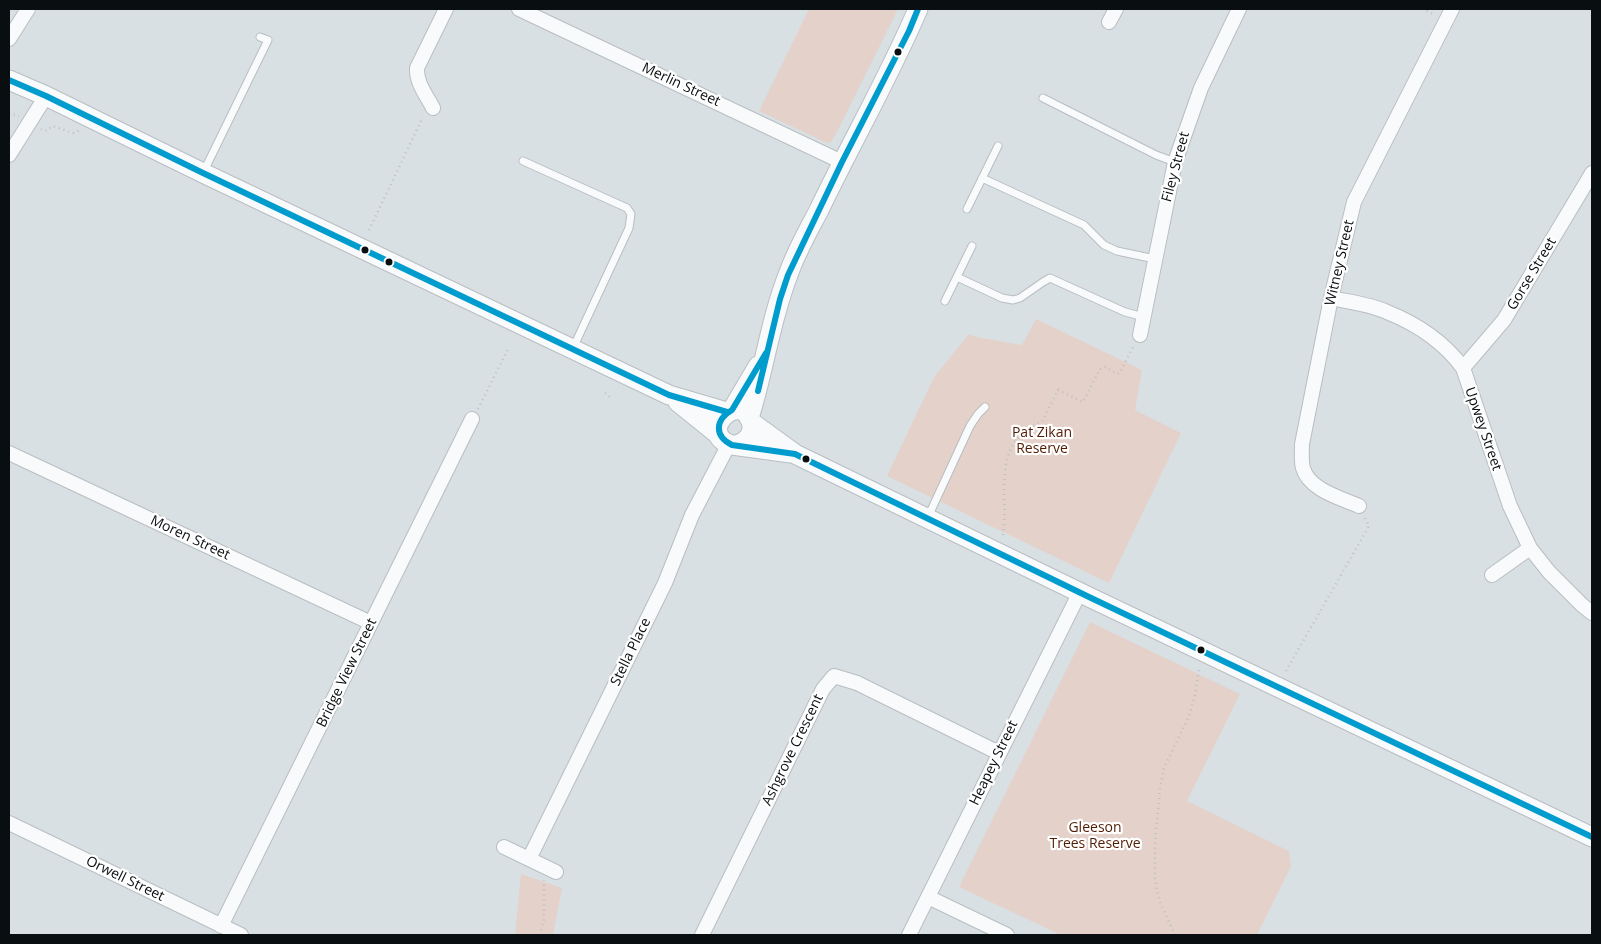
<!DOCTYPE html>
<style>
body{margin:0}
#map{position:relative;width:1601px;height:944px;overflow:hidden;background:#d9e0e4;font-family:"Open Sans",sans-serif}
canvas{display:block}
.frame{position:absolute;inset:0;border:10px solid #090e10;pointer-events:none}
</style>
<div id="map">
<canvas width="1601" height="944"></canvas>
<div class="frame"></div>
</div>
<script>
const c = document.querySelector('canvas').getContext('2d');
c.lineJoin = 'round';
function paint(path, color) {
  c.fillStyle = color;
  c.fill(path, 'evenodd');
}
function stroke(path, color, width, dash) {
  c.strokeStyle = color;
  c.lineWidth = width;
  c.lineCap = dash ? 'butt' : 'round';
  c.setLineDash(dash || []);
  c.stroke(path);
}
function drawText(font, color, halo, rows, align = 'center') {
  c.font = font + ' "Open Sans",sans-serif';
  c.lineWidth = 4.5;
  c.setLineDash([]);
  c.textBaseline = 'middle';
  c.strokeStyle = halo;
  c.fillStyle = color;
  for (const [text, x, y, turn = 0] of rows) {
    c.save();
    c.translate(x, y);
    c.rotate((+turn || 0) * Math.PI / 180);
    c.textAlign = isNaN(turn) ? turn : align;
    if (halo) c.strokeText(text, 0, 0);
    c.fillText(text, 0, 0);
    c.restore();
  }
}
paint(new Path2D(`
 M809,9H898L838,130L831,142L827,143L759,111Z
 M1036,319L1142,370L1135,410L1181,433L1109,583L887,476L934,377L969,334L976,337L1022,345Z
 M1090,622L1240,694L1187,801L1289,851L1291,866L1257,935H1061L959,887Z
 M521,874L562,888L553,935H515Z`), '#e3d1ca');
const lane = new Path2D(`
 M1043,98L1156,155L1175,162
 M523,161L627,208L631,214L629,228L573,348
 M203,173L268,40L260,37
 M982,178L1084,225L1104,245L1117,251L1155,259
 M967,209L998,146
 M957,277L1002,298L1013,300L1020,298L1043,282L1050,278L1125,312L1144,317
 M945,301L972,246
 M928,517L970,426L978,414L985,407`);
const street = new Path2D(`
 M519,9L842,162
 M1109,22L1116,9
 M9,39L28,9
 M433,108C427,96 416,83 417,68L446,9
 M9,155L46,96
 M1331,298C1349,302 1370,304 1387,312C1417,324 1444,342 1463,368L1510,506L1530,548L1549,572L1582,605L1592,613
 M1140,335L1175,162L1201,88L1239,9
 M1463,368L1504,320L1592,173
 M9,453L371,623
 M1359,506C1341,498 1309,490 1303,468C1301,461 1302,452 1302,444L1331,298L1354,202L1452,9
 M1492,575L1530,548
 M9,823L241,935
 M504,847L556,872
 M529,859L665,583L692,515L729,444
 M928,897L1007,935
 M221,926L472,419
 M702,935L823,689L834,676L857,683L999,753
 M909,935L1080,592`);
const secondary = new Path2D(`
 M9,80L46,96L203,173L669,395L727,412
 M678,402L719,435
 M732,410L758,366
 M749,418C764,371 770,321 788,275C796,252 808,231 819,210C851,143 889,77 918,9
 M751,422L795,454L1089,597L1592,837
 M736,445C747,442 755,433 751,421C739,389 695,434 732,445L791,453`);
stroke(lane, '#b8bec1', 9);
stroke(street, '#b8bec1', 16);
stroke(secondary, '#b8bec1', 21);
stroke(new Path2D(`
 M1422,9L1434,14
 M9,113L19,116
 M41,129L45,131L53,126L73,133L80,130
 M369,230L423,117
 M605,393L610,397
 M478,409L508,349
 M1003,535C1009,493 990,441 1042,422L1058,390L1083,402L1100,369L1105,367L1117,374L1120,373L1133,347
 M1286,671L1369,526L1365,518
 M540,935L544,919V880
 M1175,935L1161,905L1157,891L1155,878V843L1160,788L1164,768L1189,716L1195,696L1199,668`), '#bdc0c1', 2.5, [1, 4]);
stroke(lane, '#f9fafb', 7);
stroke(street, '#f9fafb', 14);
stroke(secondary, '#f9fafb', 19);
stroke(new Path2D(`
 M9,80L46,96L203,173L669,395L727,412
 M766,353L732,410C715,420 714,436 732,445L795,454L1089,597L1592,837
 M758,391L780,299L788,275L842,162L909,31L918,9`), '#019cce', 6);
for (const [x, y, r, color] of [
 [898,52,4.5,"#090e10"],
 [365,250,4.5,"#090e10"],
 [389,262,4.5,"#090e10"],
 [806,459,4.5,"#090e10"],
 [1201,650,4.5,"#090e10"]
]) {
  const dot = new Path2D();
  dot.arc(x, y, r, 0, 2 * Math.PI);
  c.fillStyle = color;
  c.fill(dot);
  stroke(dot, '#fff', 2);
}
drawText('14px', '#090e10', '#fff', [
 ["Merlin Street",681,85,25],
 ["Filey Street",1176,167,-75],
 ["Witney Street",1340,263,-77],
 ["Gorse Street",1532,274,-59],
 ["Upwey Street",1483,429,71],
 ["Moren Street",190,538,25],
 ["Stella Place",631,652,-64],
 ["Bridge View Street",347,673,-64],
 ["Ashgrove Crescent",793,750,-64],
 ["Heapey Street",994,763,-64],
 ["Orwell Street",125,879,26]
]);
drawText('14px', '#511c03', '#fff', [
 ["Pat Zikan",1042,433],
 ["Reserve",1042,449],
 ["Gleeson",1095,828],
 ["Trees Reserve",1095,844]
]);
</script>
